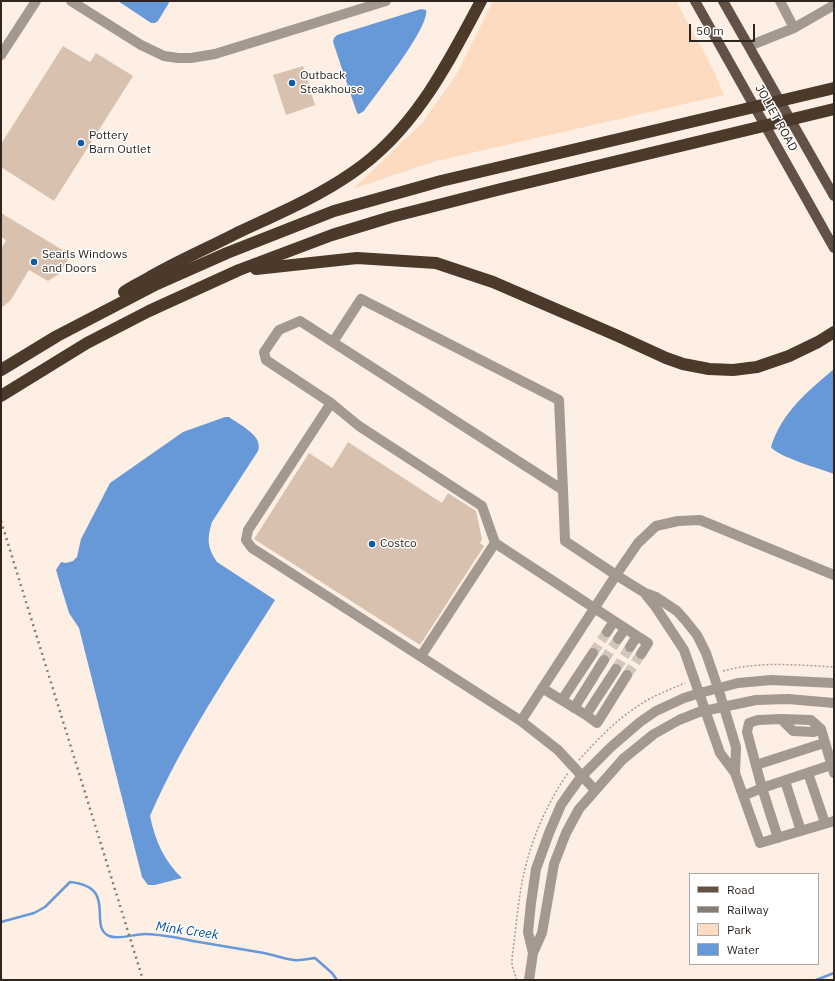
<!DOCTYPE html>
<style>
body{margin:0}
#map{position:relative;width:835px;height:981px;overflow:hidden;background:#fdefe3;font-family:"IBM Plex Sans",sans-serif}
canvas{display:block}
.frame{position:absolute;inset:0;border:2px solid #2d251e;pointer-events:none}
.legend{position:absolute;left:689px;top:873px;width:130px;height:92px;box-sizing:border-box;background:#fff;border:1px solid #aba8a5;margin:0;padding:5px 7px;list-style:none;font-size:12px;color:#2d251e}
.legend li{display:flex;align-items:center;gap:8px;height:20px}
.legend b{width:20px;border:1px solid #aba8a5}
.scale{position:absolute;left:689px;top:24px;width:66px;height:18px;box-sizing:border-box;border:2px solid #2d251e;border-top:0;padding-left:5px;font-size:12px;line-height:14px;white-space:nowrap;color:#2d251e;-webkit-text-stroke:3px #fff;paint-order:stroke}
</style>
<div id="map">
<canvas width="835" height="981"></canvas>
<div class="frame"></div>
<ul class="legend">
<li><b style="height:5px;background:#625144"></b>Road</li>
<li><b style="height:5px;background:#867c72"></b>Railway</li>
<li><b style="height:11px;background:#fddbc0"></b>Park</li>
<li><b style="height:11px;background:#6799d8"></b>Water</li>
</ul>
<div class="scale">50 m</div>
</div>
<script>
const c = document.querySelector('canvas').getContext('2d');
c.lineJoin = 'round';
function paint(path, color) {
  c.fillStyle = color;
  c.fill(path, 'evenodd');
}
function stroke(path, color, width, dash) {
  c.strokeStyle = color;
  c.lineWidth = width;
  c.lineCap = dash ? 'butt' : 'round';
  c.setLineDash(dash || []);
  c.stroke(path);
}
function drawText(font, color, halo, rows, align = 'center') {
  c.font = font + ' "IBM Plex Sans",sans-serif';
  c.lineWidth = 3;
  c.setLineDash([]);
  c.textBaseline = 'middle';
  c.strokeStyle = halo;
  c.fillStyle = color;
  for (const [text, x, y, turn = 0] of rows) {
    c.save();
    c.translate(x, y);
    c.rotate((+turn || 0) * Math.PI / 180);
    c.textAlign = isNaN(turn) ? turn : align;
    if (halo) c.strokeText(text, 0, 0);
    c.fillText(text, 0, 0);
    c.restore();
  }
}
paint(new Path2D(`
 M493,1H676L713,69L724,95L436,161L353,189L423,122L456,75Z`), '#fddbc0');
paint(new Path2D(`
 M118,1H170L158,21L155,23H151Z
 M421,9L426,10C430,27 376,94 364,111L359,114L357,113L333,42L334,38L337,35Z
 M834,369V474C821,469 778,457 771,447C782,412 807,392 834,369Z
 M225,417H229C236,422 256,433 258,442C259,445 259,448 258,451L212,522C207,539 207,547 217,562L275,600C231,670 183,740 150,816C155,840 164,861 182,878L155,885H148L142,877L79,628L69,613L56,570L61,562L66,563L73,561L77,557L81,539L110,483L183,432Z`), '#6799d8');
stroke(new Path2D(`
 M1,922L34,913L45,907L70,882C119,887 87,926 109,936C119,940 134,934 145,934C151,934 159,935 166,936C175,937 184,939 193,941C216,945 240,949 264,953C274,955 284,959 294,960C300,961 308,959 315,958L332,973L337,980
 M816,980L834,973`), '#6799d8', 2.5);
paint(new Path2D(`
 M63,46L90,62L96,53L133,76L54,201L1,167V144Z
 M303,66L315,105L286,115L273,75Z
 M1,213L71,255L59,274L48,281L29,270L10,301L1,308V249L6,240L1,237Z
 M348,442L442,503L448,493L476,511L482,539L480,543L484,546L420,645L254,539L309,453L332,468Z`), '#d8c1af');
stroke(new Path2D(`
 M593,653L607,632
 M604,660L618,639
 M616,669L630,647
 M627,675L641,654`), '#d3c7bc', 10, [10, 5]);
stroke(new Path2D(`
 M723,671C759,661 797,665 834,667
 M579,760C597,740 616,720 638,706C652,696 669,690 685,683
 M517,980L512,966V958C516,930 518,899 524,873C532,838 547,803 568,773`), '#a89d93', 1.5, [2, 2]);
stroke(new Path2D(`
 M71,1L141,45L164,56L178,58H191L215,54L386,1
 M780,1L794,28
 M749,46L794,28L834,5
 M1,55L36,1
 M333,342L361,299L559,400L563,490
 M331,403L359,426L482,506L495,543
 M646,595L655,606L684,650L720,753L735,773L760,843L834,821
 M607,632L614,621
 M637,636L648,643L641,654
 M618,639L625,629
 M421,656L495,543L637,636L630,647
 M542,688L586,715L616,669
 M562,700L593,653
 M574,708L604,660
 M586,715L597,723L627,675
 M781,719L793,731L814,732L821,729
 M521,721L252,548L246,540L248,530L331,403L266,360L264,352L279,330L300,321L563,490L565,541L616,575L638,543L656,526L678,521L700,520L834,575
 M756,765L824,743
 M831,765L762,788L747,732L749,723L758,720L781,719L811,720L821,729L834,773
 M808,773L825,823
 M785,781L801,831
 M595,790L558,750L521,721L616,575L645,593L656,597L677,611L685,620L697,635L706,653L718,688L736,747L735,773
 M743,796L762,788L778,838
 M533,953L528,932L531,903L536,869L549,833L561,805L570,792L581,777L611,747L640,722L656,711L684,698L700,693L738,683L771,680L834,683
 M529,980L533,953L542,933L554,864L566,833L579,809L623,759L654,734L679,720L699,712L756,700L788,699L834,703`), '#a39991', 10);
stroke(new Path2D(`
 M695,1L834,248
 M723,1L834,196`), '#625144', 10);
stroke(new Path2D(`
 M256,269L357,258L436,263L493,282L618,336L666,358L683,364L709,369L733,370L757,367L789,356L818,342L834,332
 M124,292C132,286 142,282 150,277C178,261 208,248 237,233C275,215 316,198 352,173C414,131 447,65 481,1
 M1,370L57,336L157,284L227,253L334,211L441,181L834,88
 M1,396L87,343L149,311L239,270L332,235L391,217L501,189L834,109`), '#4b392a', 12);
stroke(new Path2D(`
 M1,521L143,980`), '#867c72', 2.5, [2, 4]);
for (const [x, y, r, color] of [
 [292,83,4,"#0d5aa9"],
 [81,143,4,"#0d5aa9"],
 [34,262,4,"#0d5aa9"],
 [372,544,4,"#0d5aa9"]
]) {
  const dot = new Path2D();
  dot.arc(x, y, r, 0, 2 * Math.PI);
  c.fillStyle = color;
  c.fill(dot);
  stroke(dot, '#fff', 1.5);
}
drawText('12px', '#2d251e', '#fff', [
 ["Outback",300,76],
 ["Steakhouse",300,90],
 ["Pottery",89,136],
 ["Barn Outlet",89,150],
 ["Searls Windows",42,255],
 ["and Doors",42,269],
 ["Costco",380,544]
], 'left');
drawText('12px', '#2d251e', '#fff', [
 ["JOLIET ROAD",776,118,61]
]);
drawText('italic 13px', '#004d97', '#fff', [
 ["Mink Creek",187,931,8]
]);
</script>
